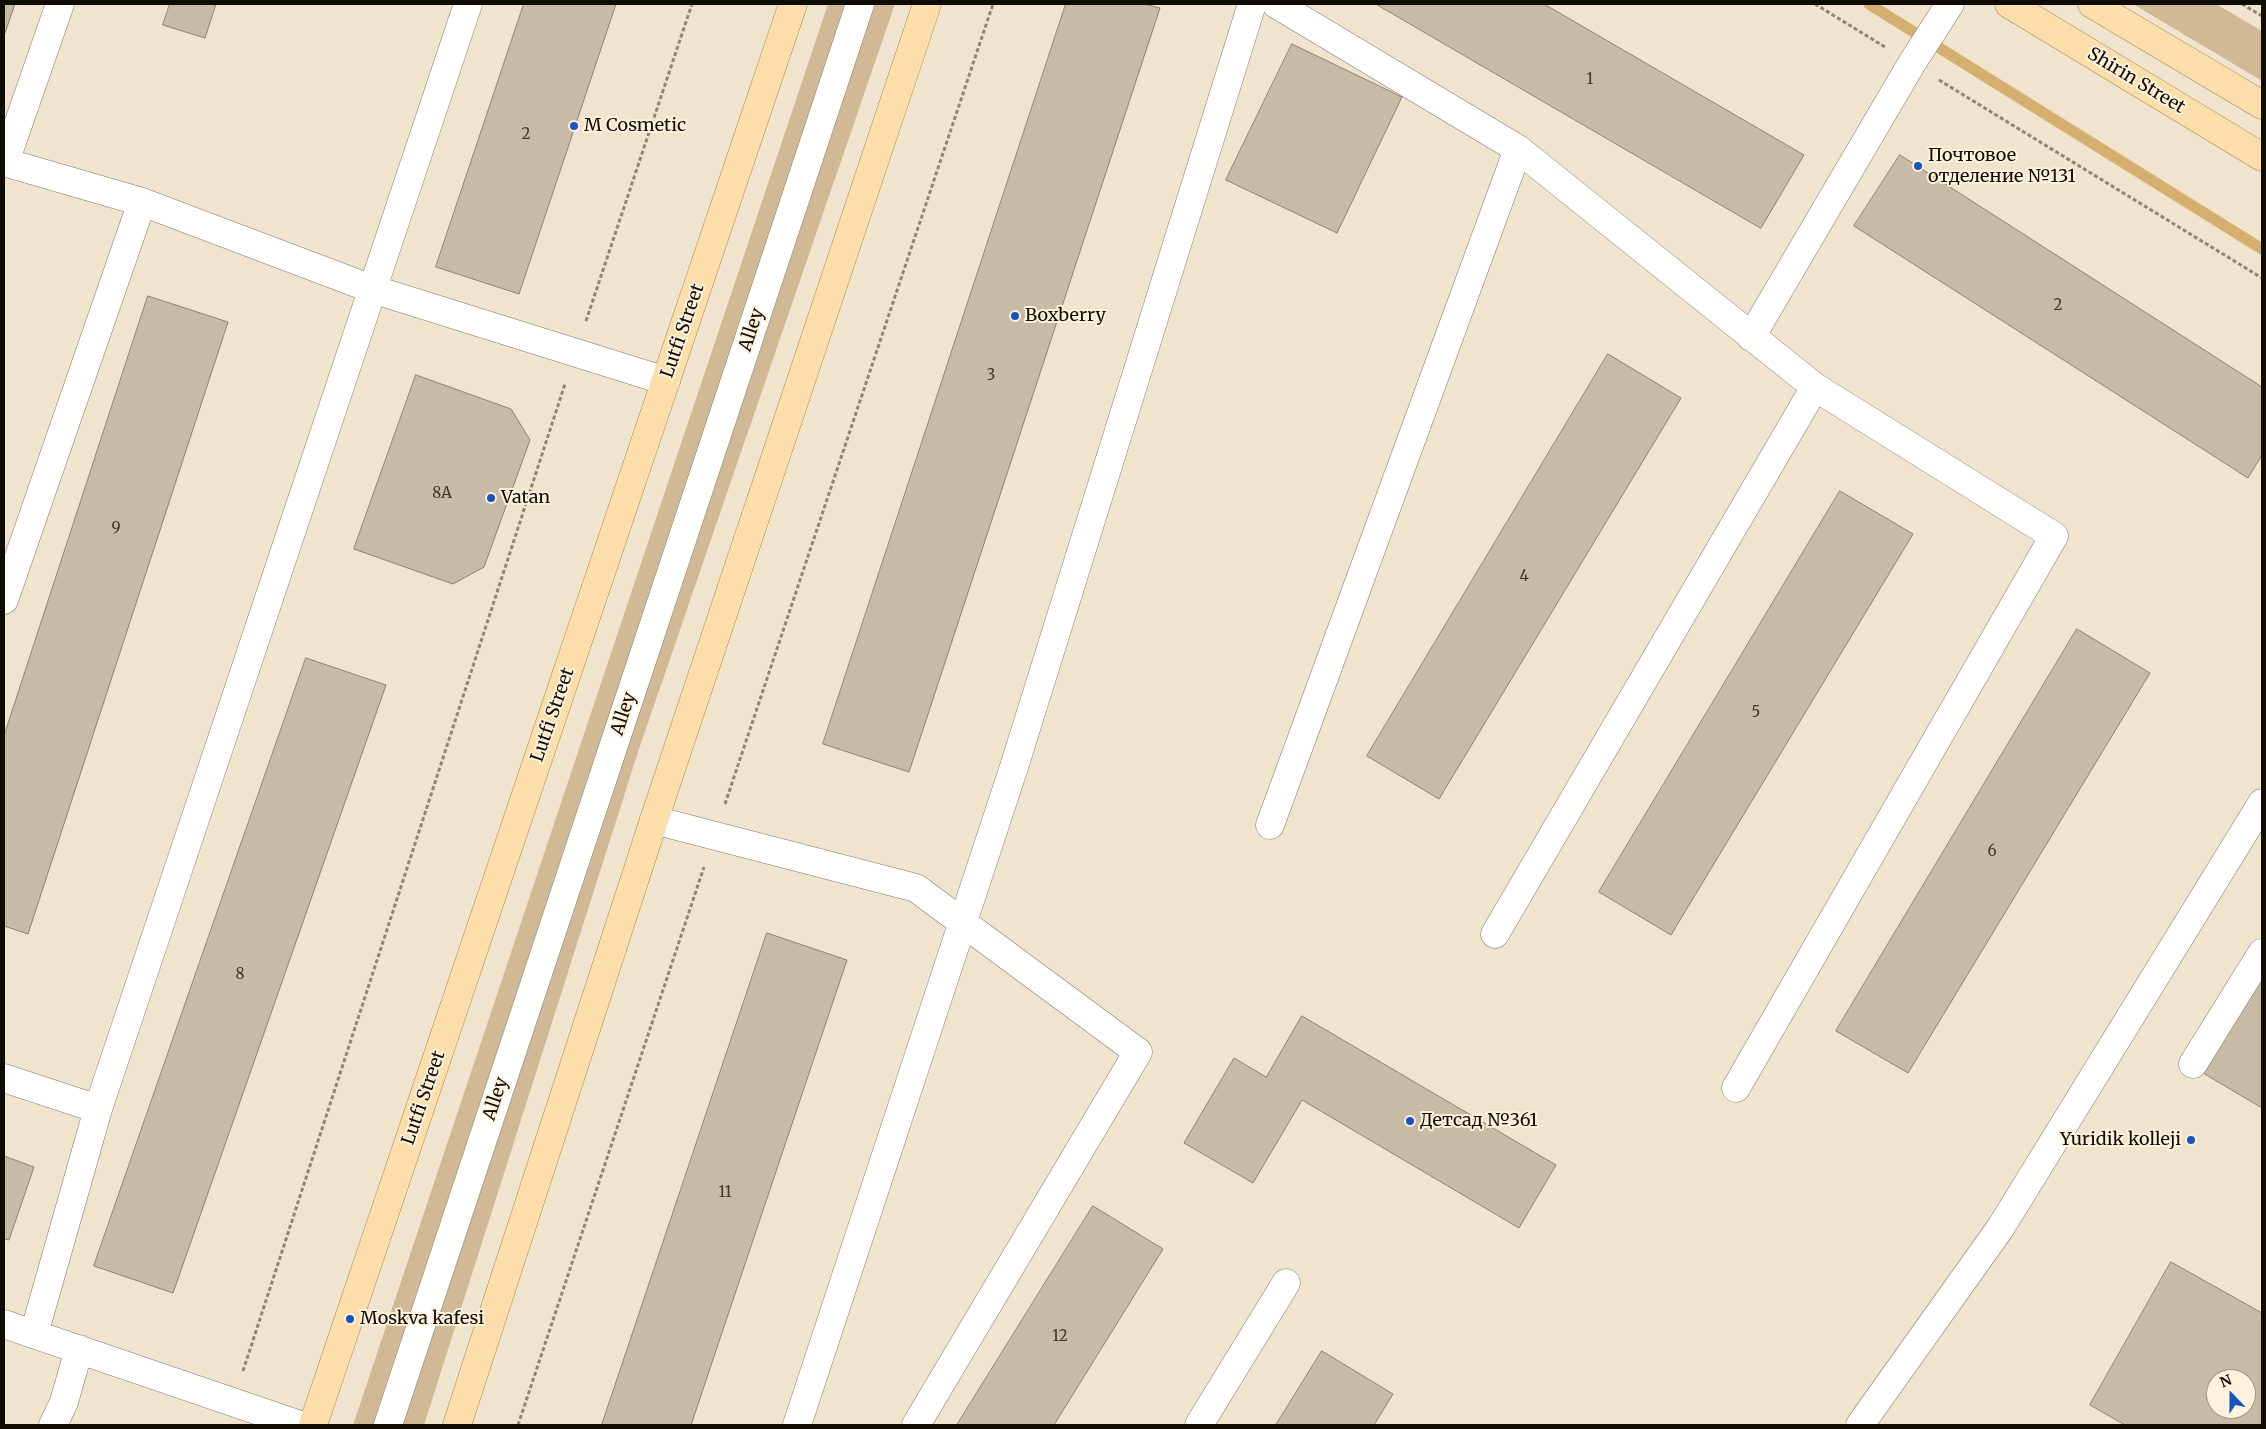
<!DOCTYPE html>
<meta charset="utf-8">
<style>
body{margin:0}
#map{position:relative;width:2266px;height:1429px;overflow:hidden;background:#f1e4cf;font-family:Merriweather,serif}
canvas{display:block}
.frame{position:absolute;inset:0;border:5px solid #0f0b05;pointer-events:none}
.north{position:absolute;left:2206px;top:1369px;width:50px;height:50px;box-sizing:border-box;background:#fff2dc;border:1px solid #9f9686;border-radius:50%;rotate:338deg;font-size:14px;font-weight:700;line-height:20px;text-align:center;color:#0f0b05}
.north::after{content:'';display:block;margin:auto;width:18px;height:22px;background:#1754c0;clip-path:polygon(50% 0,100% 100%,50% 72%,0 100%)}
</style>
<div id="map">
<canvas width="2266" height="1429"></canvas>
<div class="frame"></div>
<div class="north">N</div>
</div>
<script>
const c = document.querySelector('canvas').getContext('2d');
c.lineJoin = 'round';
function paint(path, color) {
  c.fillStyle = color;
  c.fill(path, 'evenodd');
}
function stroke(path, color, width, dash) {
  c.strokeStyle = color;
  c.lineWidth = width;
  c.lineCap = dash ? 'butt' : 'round';
  c.setLineDash(dash || []);
  c.stroke(path);
}
function drawText(font, color, halo, rows, align = 'center') {
  c.font = font + ' Merriweather,serif';
  c.lineWidth = 4;
  c.setLineDash([]);
  c.textBaseline = 'middle';
  c.strokeStyle = halo;
  c.fillStyle = color;
  for (const [text, x, y, turn = 0] of rows) {
    c.save();
    c.translate(x, y);
    c.rotate((+turn || 0) * Math.PI / 180);
    c.textAlign = isNaN(turn) ? turn : align;
    if (halo) c.strokeText(text, 0, 0);
    c.fillText(text, 0, 0);
    c.restore();
  }
}
paint(new Path2D(`
 M828,4H895L638,752L424,1425H353Z
 M2133,4H2216L2262,31V81Z`), '#d0b994');
stroke(new Path2D(`
 M1869,4L2262,249`), '#d4af6f', 11);
const building = new Path2D(`
 M4,4H15L4,36Z
 M170,4H216L205,38L163,25Z
 M524,4H616L519,294L436,267Z
 M1066,4H1145L1160,8L909,772L823,744Z
 M1376,4H1544L1804,155L1761,228Z
 M1292,44L1402,97L1337,233L1226,180Z
 M1900,155L2262,387V455L2248,478L1854,226Z
 M148,296L228,322L28,934L4,926V736Z
 M1608,354L1681,398L1439,799L1367,756Z
 M416,375L511,409L530,440L484,567L453,584L354,549Z
 M1840,491L1913,534L1671,935L1599,892Z
 M2077,629L2150,673L1908,1073L1836,1031Z
 M306,658L386,685L173,1293L94,1266Z
 M767,933L847,960L691,1425H602Z
 M2262,973V1108L2203,1073Z
 M1302,1016L1556,1165L1519,1228L1302,1100L1253,1183L1184,1143L1234,1058L1266,1077Z
 M4,1156L34,1167L9,1240L4,1239Z
 M1093,1206L1163,1249L1054,1425H957Z
 M2171,1262L2262,1313V1425H2125L2090,1405ZM2216,1379H2246V1409H2216Z
 M1322,1351L1393,1394L1374,1425H1276Z`);
paint(building, '#c8bba6');
stroke(building, '#8c816d', 1);
const minor = new Path2D(`
 M1276,4L1518,149L1815,387L2054,536L1736,1088
 M4,162L142,202L372,289L666,381
 M5,162L60,4
 M1751,337L1912,63L1950,4
 M4,600L142,202
 M654,820L916,888L1138,1052L916,1425
 M1270,825L1518,149
 M1495,934L1815,387
 M2193,1064L2262,953
 M4,1078L98,1109
 M4,1324L300,1425
 M34,1334L98,1109L468,4
 M53,1425L64,1402L79,1349
 M388,1425L860,4
 M797,1425L1014,767L1252,4
 M1199,1425L1286,1283
 M1860,1425L2001,1227L2262,803`);
const major = new Path2D(`
 M2009,4L2262,157
 M2092,4L2262,105
 M313,1425L793,4
 M457,1425L654,820L927,4`);
stroke(minor, '#837864', 29);
stroke(major, '#a6864c', 29);
stroke(new Path2D(`
 M1815,4L1885,47
 M2242,4L2262,16
 M1939,80L2262,278
 M586,321L692,4
 M725,804L993,4
 M243,1371L565,384
 M518,1425L704,867`), '#8e8577', 3, [4, 2.5]);
stroke(minor, '#fff', 28);
stroke(major, '#fbdeaa', 28);
for (const [x, y, r, color] of [
 [574,126,5,"#1754c0"],
 [1918,166,5,"#1754c0"],
 [1015,316,5,"#1754c0"],
 [491,498,5,"#1754c0"],
 [1410,1121,5,"#1754c0"],
 [2191,1140,5,"#1754c0"],
 [350,1319,5,"#1754c0"]
]) {
  const dot = new Path2D();
  dot.arc(x, y, r, 0, 2 * Math.PI);
  c.fillStyle = color;
  c.fill(dot);
  stroke(dot, '#fff2dc', 2);
}
drawText('15px', '#3d372d', null, [
 ["1",1590,80],
 ["2",526,135],
 ["2",2058,306],
 ["3",991,376],
 ["8A",442,494],
 ["9",116,529],
 ["4",1524,577],
 ["5",1756,713],
 ["6",1992,852],
 ["8",240,975],
 ["11",725,1193],
 ["12",1060,1337]
]);
drawText('18px', '#0f0b05', '#fff2dc', [
 ["Shirin Street",2136,81,31],
 ["Alley",752,330,-72],
 ["Lutfi Street",683,331,-71],
 ["Alley",624,714,-72],
 ["Lutfi Street",553,715,-71],
 ["Lutfi Street",424,1098,-71],
 ["Alley",496,1099,-72]
]);
drawText('18px', '#0f0b05', '#fff2dc', [
 ["M Cosmetic",584,126],
 ["Почтовое",1928,156],
 ["отделение №131",1928,177],
 ["Boxberry",1025,316],
 ["Vatan",501,498],
 ["Детсад №361",1420,1121],
 ["Yuridik kolleji",2181,1140,"right"],
 ["Moskva kafesi",360,1319]
], 'left');
</script>
